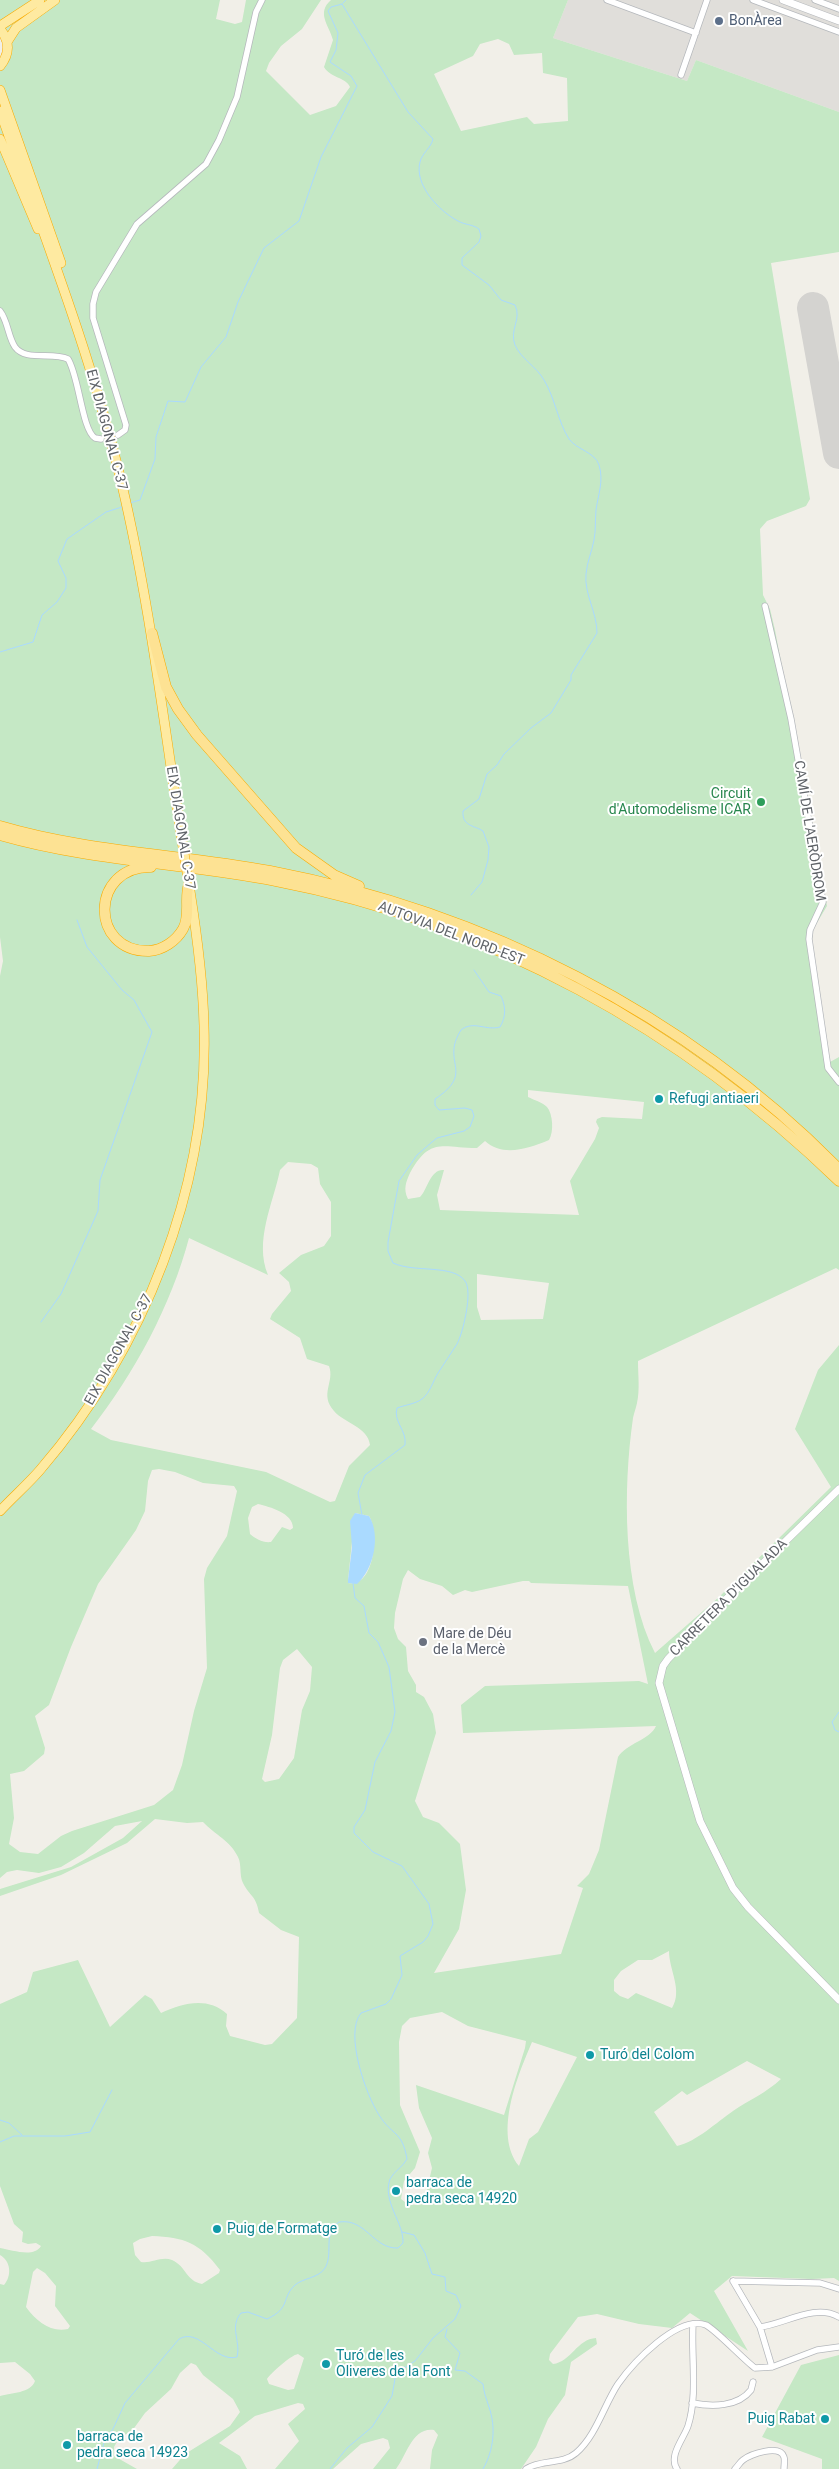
<!DOCTYPE html>
<meta charset="utf-8">
<style>
body{margin:0}
canvas{display:block;background:#f1efe8}
</style>
<canvas width="839" height="2469"></canvas>
<script>
const c = document.querySelector('canvas').getContext('2d');
c.lineJoin = 'round';
function paint(path, color) {
  c.fillStyle = color;
  c.fill(path, 'evenodd');
}
function stroke(path, color, width, dash) {
  c.strokeStyle = color;
  c.lineWidth = width;
  c.lineCap = dash ? 'butt' : 'round';
  c.setLineDash(dash || []);
  c.stroke(path);
}
function drawText(font, color, halo, rows, align = 'center') {
  c.font = font + ' Roboto,sans-serif';
  c.lineWidth = 4;
  c.setLineDash([]);
  c.textBaseline = 'middle';
  c.strokeStyle = halo;
  c.fillStyle = color;
  for (const [text, x, y, turn = 0] of rows) {
    c.save();
    c.translate(x, y);
    c.rotate((+turn || 0) * Math.PI / 180);
    c.textAlign = isNaN(turn) ? turn : align;
    if (halo) c.strokeText(text, 0, 0);
    c.fillText(text, 0, 0);
    c.restore();
  }
}
paint(new Path2D(`
 M568,0H839V112L696,60L687,81L553,38Z`), '#e0deda');
paint(new Path2D(`
 M0,0H220L216,19L235,24L242,22L246,0H321L302,29L281,46L269,63L266,71L310,115L336,106L350,87C346,77 330,78 324,67L333,40C329,25 316,13 331,0H568L553,38L687,81L696,60L839,112V252L771,263L810,499L806,506L767,521L760,529L763,595L770,609L775,630L827,906L812,931L811,941L830,1062L839,1057V1270L836,1268L638,1361C638,1375 640,1390 637,1403C636,1408 634,1413 633,1418C623,1488 622,1589 655,1653L719,1597L831,1487L795,1429L818,1370L839,1345V2281L834,2278L812,2279L732,2276L714,2291L748,2351L690,2313L672,2328L639,2324L597,2314L578,2317L550,2354L549,2360L553,2364C571,2362 577,2339 596,2338L597,2344L571,2362L565,2395L548,2419L536,2447L521,2469H430L432,2450L438,2435L434,2430C412,2427 407,2455 396,2469H373L390,2448L388,2440L383,2438L361,2444L333,2469H275L299,2441L288,2424L305,2409L303,2404L298,2403L255,2416L219,2443L240,2456L247,2469H172L185,2454L230,2426L240,2412L233,2399L203,2375L196,2365L191,2363L180,2373L171,2389L145,2413L132,2431L119,2438L114,2447V2456L137,2469H0V2396C11,2393 31,2393 35,2381L30,2374L15,2362L0,2363V2284L4,2285C12,2276 11,2261 0,2255V2248C12,2250 34,2258 41,2246L36,2243L28,2244L22,2242L23,2232L14,2224L0,2186V2004L27,1992L33,1972L78,1960L110,2027L145,1995L152,1999L161,2013C182,2003 208,1996 227,2014L226,2026L230,2036L265,2045L272,2044L297,2018L299,1937L281,1930L259,1913C256,1895 250,1897 243,1883C239,1875 242,1865 238,1857C230,1840 215,1835 203,1822L187,1823L155,1819L127,1843L61,1875L0,1896V1889L71,1867L123,1838L142,1821L115,1826L84,1853L61,1867L39,1873L17,1870L7,1872L0,1878V976L3,961L0,937V60L4,49L0,36ZM498,39L509,44L514,55L542,53L543,73L567,78L568,121L534,124L527,117L461,131L434,74L473,56L480,44ZM528,1090L644,1102L642,1119L602,1117L597,1119L596,1122L599,1128L595,1139L570,1181L579,1215L440,1210L437,1195L444,1170C430,1169 428,1189 420,1197L408,1199C403,1189 406,1182 410,1173C430,1136 443,1148 477,1148L485,1141C502,1157 528,1149 549,1140C554,1132 553,1114 547,1107C542,1102 534,1100 528,1097ZM288,1162L311,1164L318,1168L320,1184L331,1202V1236L324,1246L301,1255L279,1273L289,1282L291,1291L272,1314L270,1319L300,1338L307,1359L329,1366C335,1382 319,1394 334,1411C344,1423 368,1427 370,1445L349,1466L335,1501L330,1502L266,1472L111,1440L91,1429C134,1374 171,1306 189,1238L268,1275C254,1241 273,1204 280,1170ZM477,1274L549,1283L543,1319L481,1320L477,1307ZM159,1469L175,1472L203,1483L234,1486L237,1491L227,1536L207,1568L204,1579L207,1668L194,1711L182,1765L173,1790L154,1805L72,1831L61,1836L38,1854L20,1852L9,1844L14,1818L10,1774L24,1771L44,1754L45,1748L35,1716L49,1705L71,1647L98,1584L136,1530L145,1511L148,1481L152,1470ZM258,1504C270,1507 293,1513 293,1528L290,1530L282,1527L271,1542C263,1543 256,1539 250,1534L248,1518L252,1507ZM355,1513L369,1516C379,1532 375,1588 348,1583V1580ZM408,1570L420,1579L442,1586L453,1595L465,1590L472,1592L523,1581H529L531,1583L628,1586L648,1684L639,1681L485,1686L461,1705L463,1733L656,1726C650,1740 627,1743 618,1757L599,1850L589,1874L577,1886L583,1888L561,1954L434,1973L459,1929L466,1890L460,1844L439,1823L423,1817L415,1801L436,1733L433,1714L424,1697L416,1692V1685L408,1671L406,1647L398,1639L394,1628L395,1613L403,1579ZM297,1649L312,1667L310,1691L302,1710L294,1758L279,1779L265,1782L262,1779L272,1735L280,1668L283,1660ZM669,1951C669,1970 683,1990 672,2008L636,1993L628,1999L620,1996L614,1991V1980L621,1971L638,1960H652ZM442,2012L468,2026L526,2041L525,2048L504,2115L416,2085L419,2108L432,2138L428,2153L432,2168L427,2189L429,2204L409,2205L401,2199L404,2181L415,2168L420,2152L400,2105L399,2042L402,2026L410,2018ZM532,2042L577,2057L538,2132L529,2139L519,2166C493,2134 518,2075 532,2042ZM747,2061L781,2079C766,2093 749,2100 733,2111C717,2122 696,2142 677,2146L654,2112L682,2091L687,2095ZM152,2236C184,2237 200,2243 220,2270L219,2273L202,2284C186,2281 186,2266 172,2260C161,2256 151,2264 141,2262L135,2255L133,2243L140,2239ZM37,2268L45,2273L56,2286L55,2306L70,2326L68,2329C51,2333 36,2321 26,2307L33,2272ZM298,2354L304,2358L294,2389L288,2390L269,2384L267,2379C271,2373 291,2355 298,2354Z
 M839,2355V2469H822V2459L762,2437L801,2365Z`), '#c5e8c5');
paint(new Path2D(`
 M355,1513L369,1516C381,1535 374,1569 357,1584L348,1583V1580L352,1547L350,1521Z`), '#aadaff');
stroke(new Path2D(`
 M343,3L346,0
 M342,4L408,112L433,139C431,148 422,153 420,162C414,185 439,211 458,221C465,225 472,224 479,229L481,236L479,242L462,258V265L489,285L501,300L515,305C522,319 509,330 515,345C521,359 536,366 544,380C555,398 558,422 569,439C577,450 595,452 599,465C604,481 598,495 596,510C595,520 596,530 594,540C592,551 587,562 586,574C584,594 597,612 597,633L571,675V680L551,713L531,728L504,754L497,765L487,774L479,799L463,811C462,826 473,825 483,831L489,847L488,860L482,882L471,895
 M130,503L140,500L155,459L156,437L168,401L185,402L201,367L226,337L238,302L264,248L299,221L321,157L357,86L351,76L330,62L336,50L338,33L328,11L331,7L342,4
 M0,652L33,642L42,615L57,602L66,588V578L58,561L67,539L106,512L122,507
 M41,1322L61,1294L98,1211L100,1180L152,1032L134,1000L122,990L87,947L77,920
 M362,1515L358,1493L365,1475L405,1445C407,1430 393,1422 397,1408C405,1405 415,1404 422,1399C430,1393 433,1381 438,1373C444,1363 451,1354 457,1344C463,1333 473,1291 465,1281C453,1264 415,1273 393,1263L388,1251V1242L399,1181L417,1155L432,1142L437,1138L464,1131L470,1127L474,1116L472,1110L465,1108L439,1110L435,1105V1099C476,1072 440,1063 461,1030C474,1020 485,1031 500,1027C506,1017 506,1007 501,996L489,992L474,970
 M839,1712L832,1722L835,1730L839,1732
 M0,2120L9,2123L22,2135
 M0,2142L14,2136H65L90,2132L112,2090
 M447,2329L445,2337L460,2353L455,2370L465,2371L483,2384C484,2393 486,2398 489,2407C496,2427 494,2450 483,2469
 M97,2469L105,2439L113,2429L125,2403L179,2339C200,2327 215,2363 237,2357C241,2341 229,2327 241,2313L248,2312L267,2319C291,2308 281,2298 295,2285C303,2278 319,2278 325,2268C334,2253 322,2234 339,2222C366,2218 373,2249 398,2248L403,2243C404,2222 382,2202 390,2179C394,2171 403,2167 407,2159C402,2130 392,2136 379,2115C366,2095 344,2033 361,2013L386,2004L391,1999L402,1975L400,1956L423,1942L428,1936L433,1924L429,1904L402,1866L373,1852L354,1833V1827L365,1810L375,1762L391,1731L395,1712L389,1667L378,1642L369,1633L364,1606L355,1598L353,1583
 M330,2469L347,2448L372,2427L392,2396L396,2373L415,2361L433,2338L455,2319L461,2306L456,2295L446,2291L445,2277L432,2274L425,2253L414,2235L402,2232`), '#aadaff', 1);
stroke(new Path2D(`
 M813,308L839,453`), '#d4d3d0', 32);
const minor = new Path2D(`
 M607,0L696,33
 M753,0L839,32
 M815,0L839,9
 M681,75L707,0
 M0,311C8,321 8,337 15,347C26,362 53,351 68,359C79,376 82,430 95,438L101,439
 M118,435L125,430L126,425L93,318V304L96,292L137,224L206,164L219,140L237,97L256,12L262,0
 M765,606L791,719L823,902L810,930L809,939L828,1068L839,1082
 M733,2281L820,2283L839,2289
 M733,2281L760,2327L772,2367
 M760,2327C785,2324 815,2303 839,2317
 M692,2403C712,2407 738,2407 751,2390L753,2382
 M526,2469C541,2459 562,2465 576,2453C596,2436 604,2405 618,2384C632,2364 678,2314 706,2325C716,2330 743,2359 755,2368L772,2367L817,2350L839,2347
 M677,2469C668,2456 684,2438 688,2426C698,2395 691,2356 693,2324
 M735,2469C738,2466 740,2462 743,2460C750,2454 780,2444 784,2457C785,2460 784,2466 784,2469`);
const tertiary = new Path2D(`
 M783,0L839,21
 M839,1489L714,1611L668,1659L663,1666L659,1683L700,1821L733,1888L748,1907L839,2000`);
const trunk = new Path2D(`
 M0,26L40,0
 M0,29C10,41 10,54 0,66
 M7,42L16,28L55,0
 M0,90L61,263
 M0,111C44,235 92,357 122,485C150,604 164,726 183,847
 M0,139L38,229
 M0,1511C13,1497 28,1484 40,1470C144,1349 209,1187 204,1026C203,981 197,935 190,891`);
const motorway = new Path2D(`
 M152,633L166,687L178,709L197,735L296,848L334,875L359,886
 M0,826C88,852 180,854 270,871C483,912 686,1013 839,1169
 M0,835C90,861 184,863 276,881C490,922 683,1030 839,1181
 M151,867C90,866 89,952 149,951C163,950 176,941 183,929C191,915 184,898 189,884`);
stroke(minor, '#b5b8bc', 7);
stroke(tertiary, '#b5b8bc', 8);
stroke(trunk, '#f9ab00', 10);
stroke(motorway, '#f9ab00', 11);
stroke(minor, '#fff', 5.5);
stroke(tertiary, '#fff', 7);
stroke(trunk, '#feeaa1', 9);
stroke(motorway, '#fde293', 10);
const trunkBridge = new Path2D(`
 M183,847L188,878`);
stroke(trunkBridge, '#f9ab00', 10, []);
stroke(trunkBridge, '#feeaa1', 9);
for (const [x, y, r, color] of [
 [719,21,5,"#5c6f8a"],
 [761,802,5,"#2e9e5b"],
 [659,1099,5,"#0f9aa8"],
 [423,1642,5,"#6b7280"],
 [590,2055,5,"#0f9aa8"],
 [396,2191,5,"#0f9aa8"],
 [217,2229,5,"#0f9aa8"],
 [326,2364,5,"#0f9aa8"],
 [825,2419,5,"#0f9aa8"],
 [67,2445,5,"#0f9aa8"]
]) {
  const dot = new Path2D();
  dot.arc(x, y, r, 0, 2 * Math.PI);
  c.fillStyle = color;
  c.fill(dot);
  stroke(dot, '#fff', 2);
}
drawText('14px', '#4e5e75', '#fff', [
 ["BonÀrea",729,21]
], 'left');
drawText('14px', '#5f6368', '#fff', [
 ["EIX DIAGONAL C-37",106,430,75],
 ["EIX DIAGONAL C-37",180,828,81],
 ["CAMÍ DE L'AERÒDROM",809,831,81],
 ["AUTOVIA DEL NORD-EST",451,934,21],
 ["EIX DIAGONAL C-37",119,1350,-61],
 ["CARRETERA D'IGUALADA",729,1598,-45]
]);
drawText('14px', '#27864d', '#fff', [
 ["Circuit",751,794],
 ["d'Automodelisme ICAR",751,810]
], 'right');
drawText('14px', '#0d838f', '#fff', [
 ["Refugi antiaeri",669,1099],
 ["Turó del Colom",600,2055],
 ["barraca de",406,2183],
 ["pedra seca 14920",406,2199],
 ["Puig de Formatge",227,2229],
 ["Turó de les",336,2356],
 ["Oliveres de la Font",336,2372],
 ["Puig Rabat",815,2419,"right"],
 ["barraca de",77,2437],
 ["pedra seca 14923",77,2453]
], 'left');
drawText('14px', '#5b616d', '#fff', [
 ["Mare de Déu",433,1634],
 ["de la Mercè",433,1650]
], 'left');
</script>
